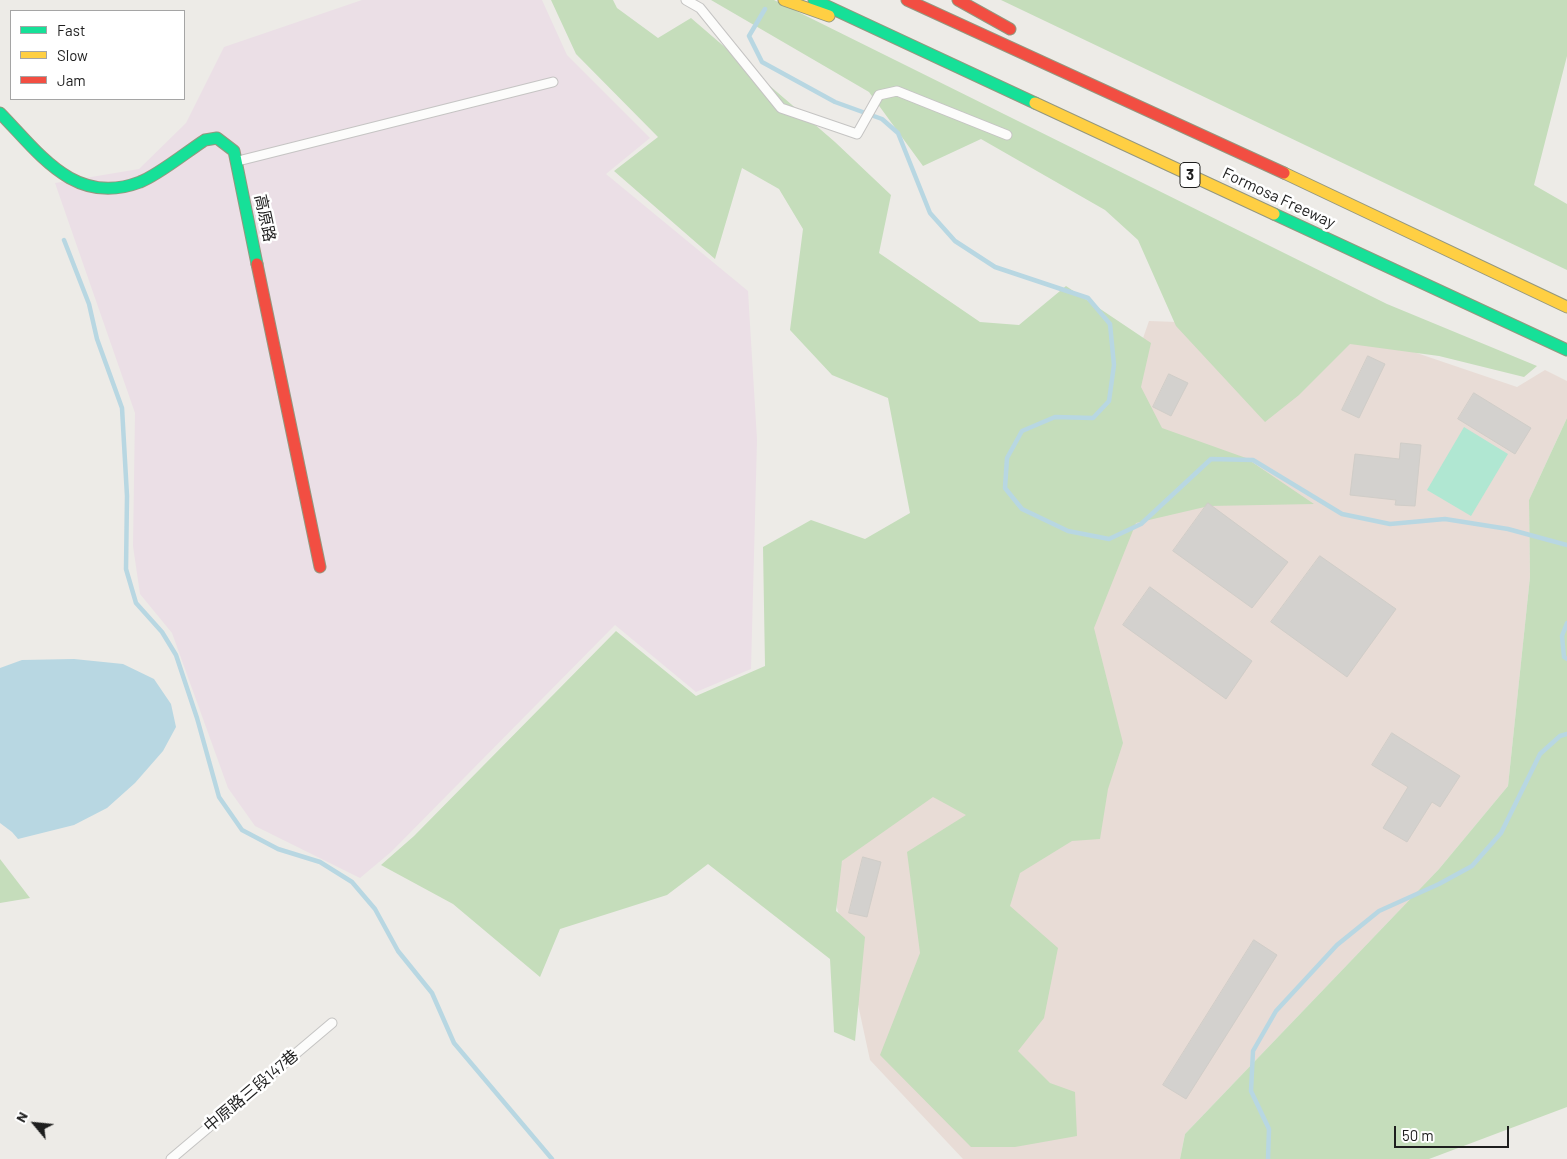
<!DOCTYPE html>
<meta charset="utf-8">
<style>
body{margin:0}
#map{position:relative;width:1567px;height:1159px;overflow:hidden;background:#edebe7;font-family:Barlow,sans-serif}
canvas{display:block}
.legend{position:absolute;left:10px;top:10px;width:175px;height:90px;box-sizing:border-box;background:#fff;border:1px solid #a5a5a5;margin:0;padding:6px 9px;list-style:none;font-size:15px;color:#1e1e1e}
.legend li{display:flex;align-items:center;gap:10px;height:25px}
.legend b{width:25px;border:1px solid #a5a5a5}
.north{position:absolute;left:10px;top:1099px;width:50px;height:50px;-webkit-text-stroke:4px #fff;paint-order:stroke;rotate:298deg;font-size:14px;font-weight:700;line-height:20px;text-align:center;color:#1e1e1e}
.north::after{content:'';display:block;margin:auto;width:18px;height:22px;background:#1e1e1e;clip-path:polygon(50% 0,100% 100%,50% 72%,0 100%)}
.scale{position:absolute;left:1394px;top:1126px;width:115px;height:22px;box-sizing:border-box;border:2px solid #1e1e1e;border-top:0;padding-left:6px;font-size:15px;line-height:18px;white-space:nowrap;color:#1e1e1e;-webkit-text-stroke:4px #fff;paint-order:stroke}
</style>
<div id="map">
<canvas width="1567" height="1159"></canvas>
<ul class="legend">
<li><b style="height:6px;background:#16e098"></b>Fast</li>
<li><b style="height:6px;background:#ffcf43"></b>Slow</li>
<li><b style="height:6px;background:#f24e42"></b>Jam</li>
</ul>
<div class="north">N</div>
<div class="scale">50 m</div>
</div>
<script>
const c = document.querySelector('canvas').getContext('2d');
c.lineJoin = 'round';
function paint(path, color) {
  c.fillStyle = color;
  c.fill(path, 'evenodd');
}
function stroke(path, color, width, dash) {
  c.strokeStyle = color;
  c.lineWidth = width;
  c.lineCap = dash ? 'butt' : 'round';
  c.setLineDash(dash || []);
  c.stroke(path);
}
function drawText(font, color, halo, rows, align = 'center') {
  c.font = font + ' Barlow,"Noto Sans TC",sans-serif';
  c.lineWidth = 5;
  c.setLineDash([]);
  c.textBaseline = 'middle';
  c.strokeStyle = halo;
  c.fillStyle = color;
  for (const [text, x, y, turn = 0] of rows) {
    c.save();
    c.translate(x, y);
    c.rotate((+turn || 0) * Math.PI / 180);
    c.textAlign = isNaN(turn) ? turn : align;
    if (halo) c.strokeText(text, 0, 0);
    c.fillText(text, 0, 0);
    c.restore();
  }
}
paint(new Path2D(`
 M362,0H542L567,55L650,138L606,174L748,291L757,440L751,669L696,692L615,625L391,852L360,878L255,826L228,788L172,633L140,594L133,546L135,413L55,183L139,169L186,123L224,47Z`), '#ebdfe6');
paint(new Path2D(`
 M1149,321L1343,328L1517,387L1545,370L1567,381V418L1529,500L1530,577L1508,786L1439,869L1185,1134L1180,1159H963L870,1060L832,884L882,773L1035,648Z`), '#e8dcd6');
paint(new Path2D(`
 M551,0H613L617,8L658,38L691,18L835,142L891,195L879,253L980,322L1019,325L1066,286L1151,343L1141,387L1162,428L1246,458L1314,504L1209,506L1136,523L1094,628L1123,743L1108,789L1100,839L1072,841L1020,873L1010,906L1058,948L1044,1018L1018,1051L1050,1083L1075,1092L1077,1136L1015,1147H971L880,1055L920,953L907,852L966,815L933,797L842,861L836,911L865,937L855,1041L834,1032L830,959L708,864L667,895L560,929L540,977L453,904L381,865L414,836L616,631L696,696L765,666L763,547L811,520L865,539L910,513L888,398L832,375L790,330L803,229L779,189L742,168L715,259L614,171L658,137L576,54Z
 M711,0H774L1387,304L1537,366L1524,377L1439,356L1350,344L1299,395L1265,422L1176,326L1138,240L1105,210L981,139L923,166L869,92Z
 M1001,0H1567V56L1534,185L1567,204V270Z
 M1567,418V1107L1429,1159H1180L1185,1134L1439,869L1508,786L1530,577L1529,500Z
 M0,859L30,898L0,903Z`), '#c5ddbb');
paint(new Path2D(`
 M1464,427L1508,454L1471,516L1427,490Z`), '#b0e7d2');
paint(new Path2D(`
 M74,659L123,664L154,679L171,704L176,727L163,751L135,783L107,808L74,825L18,839L12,832L0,823V668L22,660Z`), '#b8d7e2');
stroke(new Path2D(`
 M765,9L749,36L762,62L835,102L882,119L898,133L930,213L955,241L995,267L1088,298L1110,324L1114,365L1109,401L1093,418L1055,417L1022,431L1007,458L1005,488L1022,509L1068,531L1109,539L1141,524L1211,459L1253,460L1342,514L1390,524L1445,519L1508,529L1567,545
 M64,240L89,304L97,339L122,408L127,496L126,569L136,603L162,632L176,655L197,718L219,797L242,830L278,849L320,862L352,882L375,909L398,951L432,993L454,1043L552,1159
 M1567,623L1562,636L1564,657L1567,659
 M1268,1159L1269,1129L1251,1091L1253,1051L1276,1011L1337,945L1379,911L1439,884L1472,866L1501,833L1540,754L1560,736L1567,734`), '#b8d7e2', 4.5);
const building = new Path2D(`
 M1368,356L1385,364L1359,418L1342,410Z
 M1169,374L1188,383L1171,416L1153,407Z
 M1474,393L1531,428L1515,454L1458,419Z
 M1401,443L1421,445L1415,506L1395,505L1396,500L1350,495L1355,454L1399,459Z
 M1208,503L1288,562L1252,608L1173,551Z
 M1320,556L1396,609L1347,677L1271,622Z
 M1150,587L1252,661L1226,699L1123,625Z
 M1392,733L1460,776L1440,807L1432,802L1407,842L1383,828L1408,787L1372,765Z
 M863,857L881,862L867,917L849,913Z
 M1254,940L1277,955L1186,1099L1163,1085Z`);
paint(building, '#d3d1ce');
stroke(building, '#d0cdc8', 1);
const lane = new Path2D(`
 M686,0L700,8L781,108L857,134L879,95L897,91L1007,135
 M238,161L553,82
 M171,1159L332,1023`);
const fast = new Path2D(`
 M814,0L1035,103
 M0,113C40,154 75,207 140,182C157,176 188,151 205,140L217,138L234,151L257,264
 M1274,214L1567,350`);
const slow = new Path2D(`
 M784,0L829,16
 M1035,103L1274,214
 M1284,173L1567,307`);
const jam = new Path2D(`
 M907,0L1284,173
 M958,0L1010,29
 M257,264L320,567`);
stroke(lane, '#c5c4c3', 11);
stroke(fast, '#94977e', 13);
stroke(slow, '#94977e', 13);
stroke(jam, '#94977e', 13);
stroke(lane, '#fcfcfb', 9);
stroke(fast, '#16e098', 11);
stroke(slow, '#ffcf43', 11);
stroke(jam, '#f24e42', 11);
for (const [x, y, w] of [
 [1190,175,20]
]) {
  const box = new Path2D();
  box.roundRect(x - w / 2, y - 12.5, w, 25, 4);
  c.fillStyle = '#fff';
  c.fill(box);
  stroke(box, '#1e1e1e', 1);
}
drawText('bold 15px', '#1e1e1e', null, [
 ["3",1190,175]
]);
drawText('16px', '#1e1e1e', '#fff', [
 ["Formosa Freeway",1279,198,25],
 ["高原路",265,218,78],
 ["中原路三段147巷",251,1091,-40]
]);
</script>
